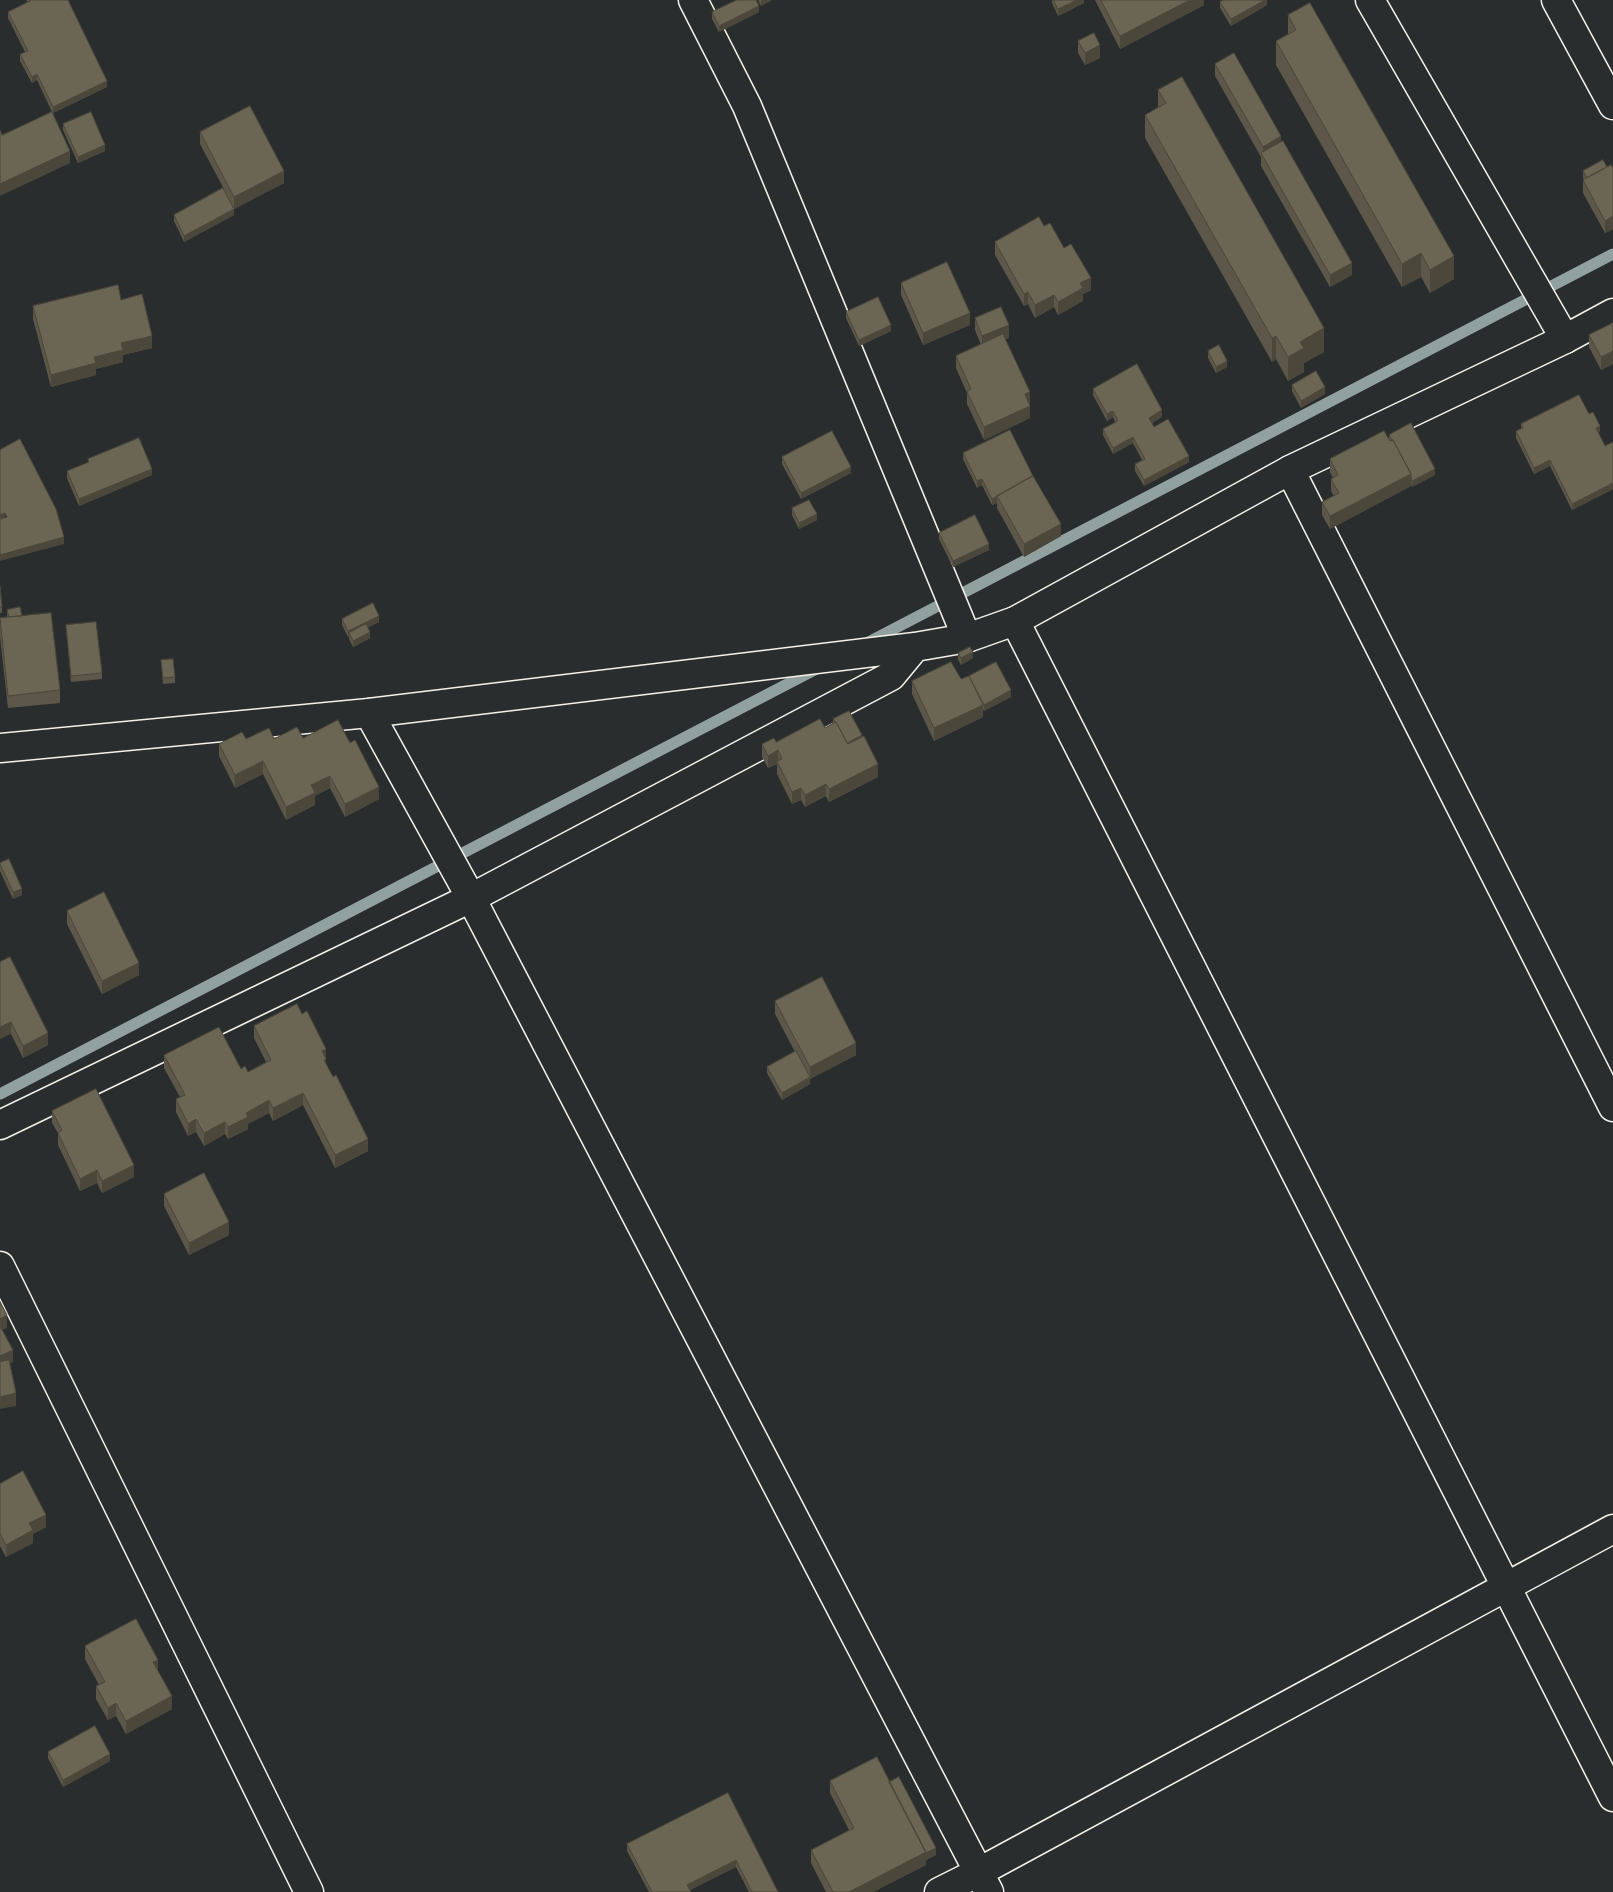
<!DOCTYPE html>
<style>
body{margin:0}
canvas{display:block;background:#2a2d2e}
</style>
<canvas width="1613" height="1892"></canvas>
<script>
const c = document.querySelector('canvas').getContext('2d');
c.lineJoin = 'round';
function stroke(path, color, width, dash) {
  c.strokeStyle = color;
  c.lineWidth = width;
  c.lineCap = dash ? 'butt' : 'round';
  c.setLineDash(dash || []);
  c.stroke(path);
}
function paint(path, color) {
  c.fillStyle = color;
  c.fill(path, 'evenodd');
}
stroke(new Path2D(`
 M863,645L1613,254
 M0,1094L820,667`), '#90a1a0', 11);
const minor = new Path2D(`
 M693,0L747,106L967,638
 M1370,0L1565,339
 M1556,0L1613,105
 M1290,470L1613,1107
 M1015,621L1613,1797
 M369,713L471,898L989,1892
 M0,1266L309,1892
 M939,1892L979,1872L1613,1529`);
const tertiary = new Path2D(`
 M0,748L369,713L915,647L967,638L1015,621L1290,470L1565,339L1613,313
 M0,1125L471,898L891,676L915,647`);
stroke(minor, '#f4f1e8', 31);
stroke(tertiary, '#f4f1e8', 31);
stroke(minor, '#2a2d2e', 28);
stroke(tertiary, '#2a2d2e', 28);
paint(new Path2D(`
 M26,0H68L107,87L53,113L70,163L2,135L52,112L37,80L32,83L20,61V54L25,52L8,18V12L28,2Z
 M758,0H772L761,6Z
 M1052,0H1084V3L1058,16L1052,3Z
 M1095,0H1204V5L1120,49Z
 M1267,0V5L1231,26L1220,8V2Z
 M712,12H759L719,32L712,19Z
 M1288,15L1454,279L1430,293L1421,277L1402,287L1276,65V41L1288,34Z
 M1078,41L1100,58L1085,65L1078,53Z
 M1215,64L1281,142L1352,275L1330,287L1261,166V157L1215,76Z
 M1158,90L1324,352L1304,363V372L1288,381L1276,359L1272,362L1145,138V115L1158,107Z
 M63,124L105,151L78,163L63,130Z
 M200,132L284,183L234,209V215L184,242L174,221V215L225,191L200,144Z
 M1607,167L1613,168V229L1605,233L1583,193V180H1584L1583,177V171Z
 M1044,226L1064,248L1091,290L1083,294V301L1058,315L1054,307L1035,318L1028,304L1024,306L995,255V242Z
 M901,283L970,325L923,345L901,295Z
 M121,300L152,348L123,355V362L96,369V375L51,387L33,319V306Z
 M846,312L891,331L859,346L846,318Z
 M975,318L1009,338L1005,339L1030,404V418L984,440L967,404V393L956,368V356L981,345L975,330Z
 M1613,323V364L1601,370L1589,347V335Z
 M1208,351L1227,367L1216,373L1208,358Z
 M1292,385L1325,394L1301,408L1292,391Z
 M1093,389L1162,417L1152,423L1154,427L1189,462L1144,486L1135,471V464L1142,460L1133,443L1113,454L1103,435V429L1115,422L1113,417L1107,421L1093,395Z
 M1589,414L1600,432L1598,433L1605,446L1613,442V489L1572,510L1550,466L1534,474L1516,438V431L1521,429V424Z
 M1389,435L1435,475L1412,487L1411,484V486L1330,529L1322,515V502L1334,496L1331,491V479L1333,478L1330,472V459L1389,439Z
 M963,453L1061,536L1024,557L997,508V503L992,505L982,485L977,488L963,459Z
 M782,457L851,473L801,499L782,464Z
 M88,459L152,475L79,506L67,478V471L88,463Z
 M792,508L817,520L799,529L792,515Z
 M939,533L989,550L953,567L939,539Z
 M0,586L2,607V613H0Z
 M7,610L22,616L60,690V703L8,708L0,637V618H7Z
 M342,619L379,622L368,627L370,638L353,647L349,639V637H348L342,625Z
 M66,625L102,673V679L71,682Z
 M958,653L973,658L961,665L958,659Z
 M161,660L175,677V683L163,684Z
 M961,679L1011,697L984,711L983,709V717L934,741L912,694V681Z
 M833,719L862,737L878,777L829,802L826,796L805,807L801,800L792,804L777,774V764L768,768L762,757V744L776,742L825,728L833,723Z
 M303,738L379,799L345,817L330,788L315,796V805L286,820L263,774L235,788L219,756V744L246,739Z
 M0,863L22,895L13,899L0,871Z
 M67,911L139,975L102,994L67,924Z
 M0,962L48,1045L23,1058L11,1034Z
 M775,1001L856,1055L810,1079V1084L782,1100L767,1073V1067L795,1052L775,1014Z
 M254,1026L326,1062V1064L368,1151L335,1168L303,1105L273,1121L269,1113L248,1124V1129L228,1139L225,1134L204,1146L196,1132L188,1136L176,1112V1099L180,1097L164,1068V1055L241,1069L248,1072L266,1062L254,1038Z
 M52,1111L134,1177L102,1193L97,1183L80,1191L58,1145V1133L52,1123Z
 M164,1194L229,1235L189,1255L164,1206Z
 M0,1484L46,1527L33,1534V1543L6,1557L0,1546Z
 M85,1646L158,1671L172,1709L126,1734L116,1716L108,1720L96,1699V1686L99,1685L85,1659Z
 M48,1752L110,1761L63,1787L48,1758Z
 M830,1781L889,1782L936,1855L926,1860V1865L873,1892H826L811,1863V1850L849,1830L830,1793Z
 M728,1793L778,1892H749L736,1867L690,1890L691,1892H649L627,1851V1844Z`), '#5c5748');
paint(new Path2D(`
 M761,0H772L761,6Z
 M1077,0H1084V3L1058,16V9Z
 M1190,0H1204V5L1120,49V36Z
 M1265,0H1267V5L1231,26V19Z
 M759,6V12L719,32V26Z
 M1100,45V58L1085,65V53Z
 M37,74V80L32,83V77Z
 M107,81V87L53,113V107Z
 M1281,136V149L1263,156V147Z
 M105,145V151L78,163V157Z
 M70,151V163L0,196V184Z
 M284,171V183L234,209V215L184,242V236L234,209V197Z
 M1613,216V229L1605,233V221Z
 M1421,253V277L1402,287V264Z
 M1454,256V279L1430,293V270Z
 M1352,263V275L1330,287V275Z
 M1091,278V290L1083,294V301L1058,315V302L1080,283Z
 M1028,292V304L1024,306V294Z
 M1054,295V307L1035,318V305Z
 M970,313V325L923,345V333Z
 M891,325V331L859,346V340Z
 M1009,325V338L982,349V336Z
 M1324,328V352L1304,363V372L1288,381V357L1300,342Z
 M152,336V348L123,355V362L96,369V375L51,387V375L94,357L121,343Z
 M1276,336V359L1272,362V338Z
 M1613,351V364L1601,370V357Z
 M1227,361V367L1216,373V367Z
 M1325,387V394L1301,408V401Z
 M1030,392V405L1025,394Z
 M1030,406V418L984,440V427Z
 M1162,410V417L1149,424V418Z
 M1113,411V417L1107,421V414Z
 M1600,426V432L1596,434V428Z
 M1133,437V443L1113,454V448Z
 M1189,456V462L1144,486V480Z
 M1550,460V466L1534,474V468Z
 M851,467V473L801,499V493Z
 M152,469V475L79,506V499Z
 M1435,469V475L1412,487V481Z
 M1411,474V486L1330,529V516Z
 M982,479V485L977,488V481Z
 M1613,483V489L1572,510V504Z
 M997,496V503L992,505V499Z
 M5,513V519L0,522V515Z
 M817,514V520L799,529V523Z
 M1061,524V536L1024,557V544Z
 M64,537V544L0,561V555Z
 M989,544V550L953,567V561Z
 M379,616V622L351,636L349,633V637H348V631Z
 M370,632V638L353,647V641Z
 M973,652V658L961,665V658Z
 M1011,690V697L984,711V705Z
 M983,705V717L934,741V728Z
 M862,735V741L846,749V743Z
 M778,750V763L777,761V764L768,768V756Z
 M263,761V774L235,788V775Z
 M878,764V777L829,802V789Z
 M330,776V788L315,796V805L286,820V807L311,785Z
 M826,784V796L805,807V795Z
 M379,787V799L345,817V804Z
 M801,788V800L792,804V792Z
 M22,889V895L13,899V892Z
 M139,963V975L102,994V981Z
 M11,1022V1034L0,1039V1027Z
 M48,1033V1045L23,1058V1046Z
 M856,1043V1055L810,1079V1084L782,1100V1093L810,1078V1067Z
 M326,1049V1072L322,1051Z
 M303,1093V1105L273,1121V1108Z
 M269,1100V1113L248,1124V1129L228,1139V1127L246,1113Z
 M196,1119V1132L188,1136V1124Z
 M225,1122V1134L204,1146V1133Z
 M368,1139V1151L335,1168V1155Z
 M134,1165V1177L102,1193V1181Z
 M97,1170V1183L80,1191V1179Z
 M229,1222V1235L189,1255V1243Z
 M7,1315V1328L0,1331V1319Z
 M13,1350V1362L0,1369V1356Z
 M16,1393V1406L0,1409V1397Z
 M46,1515V1527L33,1534V1543L6,1557V1545L29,1523Z
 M158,1660V1672L153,1662Z
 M172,1696V1709L126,1734V1721Z
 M116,1703V1716L108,1720V1708Z
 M110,1754V1761L63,1787V1780Z
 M936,1848V1855L926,1860V1865L873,1892H849L926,1852Z
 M736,1860V1867L687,1891V1885Z`), '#4b473b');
const building = new Path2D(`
 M29,0H68L107,81L53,107L37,74L32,77L20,54L28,51L8,12L30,1Z
 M737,0H756L759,6L719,26L712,12Z
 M1054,0H1077L1058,9Z
 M1101,0H1190L1120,36Z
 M1224,0H1265L1231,19L1220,2Z
 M1310,3L1454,256L1430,270L1421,253L1402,264L1276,41L1296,30L1288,15Z
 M1094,33L1100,45L1085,53L1078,41Z
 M1234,53L1281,136L1263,147L1215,64Z
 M1182,77L1324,328L1300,342L1304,348L1288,357L1276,336L1272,338L1145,115L1166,103L1158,90Z
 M250,106L284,171L234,197L200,132Z
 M52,112L70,151L0,184V130L2,135Z
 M91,112L105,145L78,157L63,124Z
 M1283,141L1352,263L1330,275L1261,153Z
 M1603,160L1607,167L1587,178L1583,171Z
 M1611,165L1613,168V216L1605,221L1583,180Z
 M223,188L234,209L184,236L174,215Z
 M1039,217L1044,226L1050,223L1064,248L1071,244L1091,278L1080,283L1083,288L1058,302L1054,295L1035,305L1028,292L1024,294L995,242Z
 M947,262L970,313L923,333L901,283Z
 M118,285L121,300L142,294L152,336L121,343L123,350L94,357L96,363L51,375L33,306Z
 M878,297L891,325L859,340L846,312Z
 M1001,307L1009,325L982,336L975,318Z
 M1613,323V351L1601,357L1589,335Z
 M1003,334L1030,392L1025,394L1030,406L984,427L967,392L971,389L956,356Z
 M1219,345L1227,361L1216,367L1208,351Z
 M1137,364L1162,410L1149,418L1154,427L1168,419L1189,456L1144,480L1135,464L1145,459L1133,437L1113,448L1103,429L1118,421L1113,411L1107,414L1093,389Z
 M1316,371L1325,387L1301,401L1292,385Z
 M1579,395L1589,414L1593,412L1600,426L1596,428L1605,446L1613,442V483L1572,504L1550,460L1534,468L1516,431L1523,428L1521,424Z
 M1411,423L1435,469L1412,481L1411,477V474L1393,440H1392L1389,435Z
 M1010,430L1033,476L992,499L982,479L977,481L963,453Z
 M832,431L851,467L801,493L782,457Z
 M1384,431L1390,441L1393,440L1411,474L1330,516L1322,502L1339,493L1331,479L1338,475L1330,459Z
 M139,438L152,469L79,499L67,471L89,462L88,459Z
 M20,439L56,509L64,537L0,555V519L7,517L5,513L0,515V450Z
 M1033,476L1061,524L1024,544L997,496Z
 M809,500L817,514L799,523L792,508Z
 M975,515L989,544L953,561L939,533Z
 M0,586L2,607H0Z
 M373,603L379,616L348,631L342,619Z
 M20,607L22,616L9,617L7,610Z
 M51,613L60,690L8,696L0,618Z
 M96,622L102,673L71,676L66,625Z
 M366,624L370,632L353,641L349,633Z
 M970,647L973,652L961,658L958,653Z
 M173,659L175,677L163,678L161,660Z
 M951,662L961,679L969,676L983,705L934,728L912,681Z
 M996,662L1011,690L984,705L969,676Z
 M849,711L862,735L847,743L836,722H835L833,719Z
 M820,719L825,728L836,722L848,744L864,736L878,764L829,789L826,784L805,795L801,788L792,792L777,761L782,759L778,750L768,756L762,744L774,738L776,742Z
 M338,720L350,743L355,740L379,787L345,804L330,776L311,785L315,793L286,807L263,761L235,775L219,744L242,732L246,739L269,728L274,739L297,727L303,738Z
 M9,859L22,889L13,892L0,864V863Z
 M104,892L139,963L102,981L67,911Z
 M10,957L48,1033L23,1046L11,1022L0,1027V962Z
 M822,977L856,1043L810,1067L775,1001Z
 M297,1004L302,1014L307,1011L326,1049L322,1051L326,1059L324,1060L333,1077L336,1075L368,1139L335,1155L303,1093L273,1108L269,1100L246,1113L248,1117L228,1127L225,1122L204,1133L196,1119L188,1124L176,1099L185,1095L164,1055L219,1027L241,1069L245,1066L248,1072L271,1060L254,1026Z
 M796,1051L810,1077L782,1093L767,1067Z
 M96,1089L134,1165L102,1181L97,1170L80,1179L58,1133L62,1130L52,1111Z
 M204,1173L229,1222L189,1243L164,1194Z
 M0,1302L7,1315L0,1319Z
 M0,1326L13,1350L0,1356Z
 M9,1360L16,1393L0,1397V1362Z
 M23,1471L46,1515L29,1523L33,1530L6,1545L0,1534V1484Z
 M136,1619L158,1660L153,1662L172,1696L126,1721L116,1703L108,1708L96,1686L105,1682L85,1646Z
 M95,1726L110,1754L63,1780L48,1752Z
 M877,1757L926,1852L849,1892H833L811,1850L854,1828L830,1781Z
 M899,1777L936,1848L926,1853L889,1782Z
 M728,1793L778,1892H752L736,1860L687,1885L691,1892H652L627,1844Z`);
paint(building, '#6b6554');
stroke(building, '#4b473b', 1);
</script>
